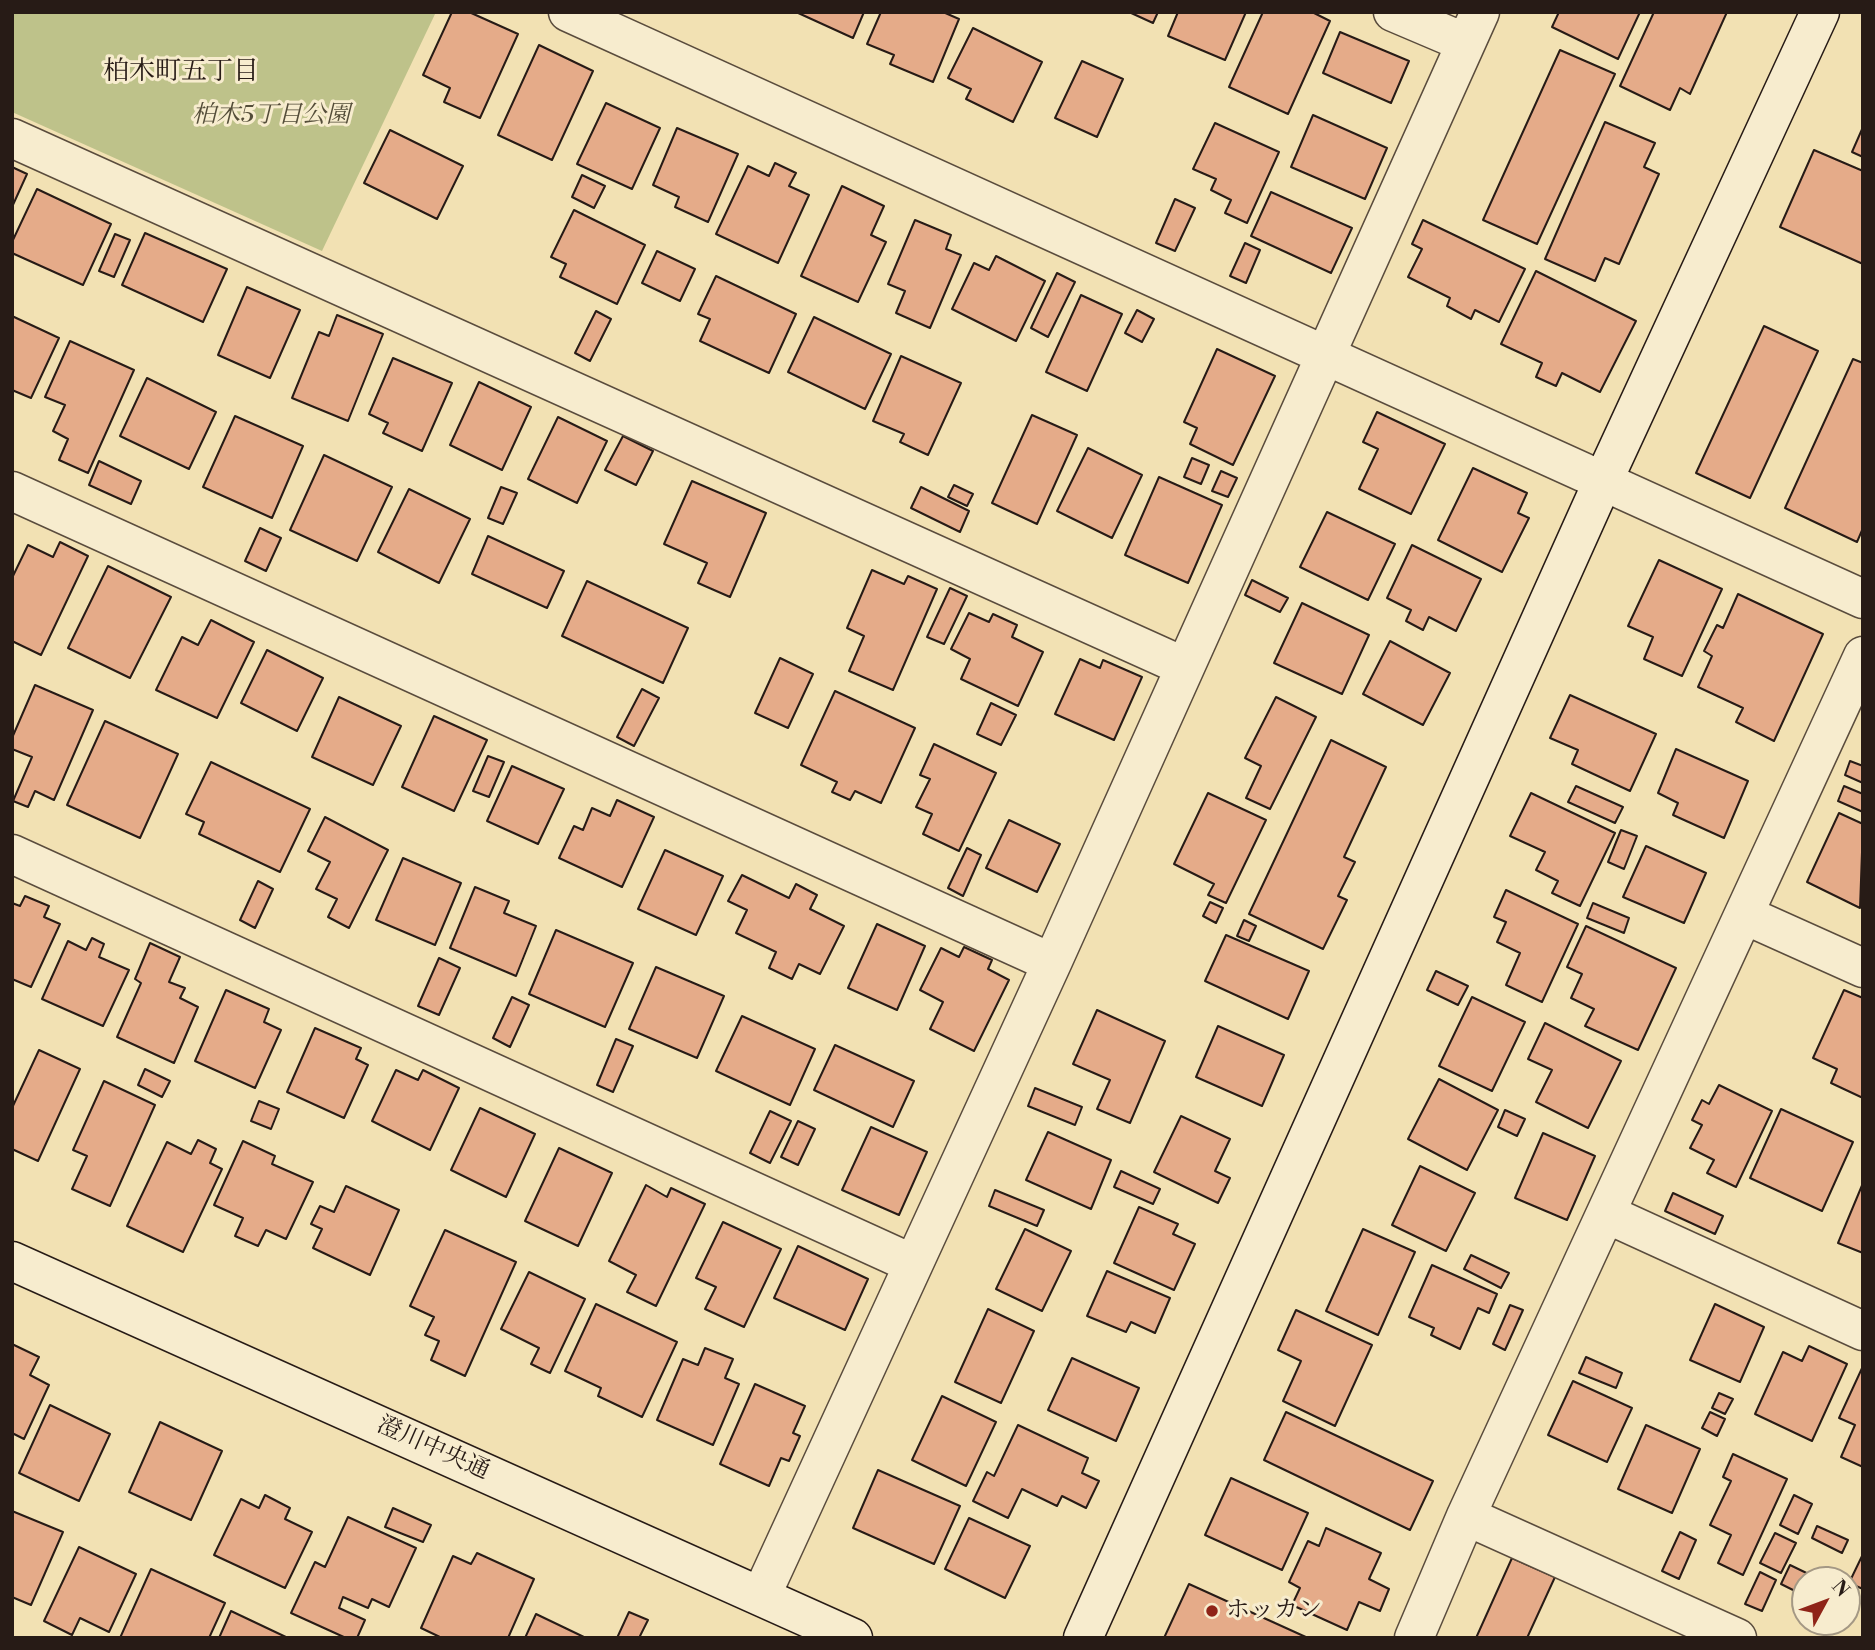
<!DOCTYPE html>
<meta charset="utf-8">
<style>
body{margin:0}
#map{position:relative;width:1875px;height:1650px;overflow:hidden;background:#f2e1b3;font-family:"Libre Bodoni",serif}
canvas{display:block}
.frame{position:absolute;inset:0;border:14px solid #271b16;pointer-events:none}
.north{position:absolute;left:1791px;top:1566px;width:70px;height:70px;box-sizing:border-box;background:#f7ecce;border:2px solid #a49884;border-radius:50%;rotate:49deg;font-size:19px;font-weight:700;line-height:28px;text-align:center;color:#271b16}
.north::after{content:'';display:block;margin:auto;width:24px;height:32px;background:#8f2418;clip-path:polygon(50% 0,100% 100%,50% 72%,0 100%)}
</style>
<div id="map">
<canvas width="1875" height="1650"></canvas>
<div class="frame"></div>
<div class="north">N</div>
</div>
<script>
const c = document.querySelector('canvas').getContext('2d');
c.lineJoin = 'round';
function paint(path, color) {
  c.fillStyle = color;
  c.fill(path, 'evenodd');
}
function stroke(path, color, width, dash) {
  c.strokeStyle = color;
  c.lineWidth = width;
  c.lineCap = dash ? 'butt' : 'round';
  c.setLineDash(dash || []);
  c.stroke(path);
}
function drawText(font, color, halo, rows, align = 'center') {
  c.font = font + ' "Libre Bodoni","Noto Serif JP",serif';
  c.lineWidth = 6;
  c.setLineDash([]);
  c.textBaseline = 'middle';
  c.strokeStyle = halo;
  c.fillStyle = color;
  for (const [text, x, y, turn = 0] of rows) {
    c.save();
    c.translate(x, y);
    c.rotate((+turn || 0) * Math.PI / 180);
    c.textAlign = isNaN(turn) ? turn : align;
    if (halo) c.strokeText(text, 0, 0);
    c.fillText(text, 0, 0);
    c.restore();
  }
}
paint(new Path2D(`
 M13,12H436L322,251L12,112Z`), '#bec28a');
const building = new Path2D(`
 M452,12H469L518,34L480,118L444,102L450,88L423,75Z
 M796,12H864L853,38Z
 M881,12H943L959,19L933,82L890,64L894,55L867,44Z
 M1129,12H1158L1153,23Z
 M1178,12H1246L1225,60L1168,36Z
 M1263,12H1312L1330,21L1288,114L1229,87Z
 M1559,12H1640L1618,59L1552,27Z
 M1654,12H1727L1690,94L1680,88L1670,110L1620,86Z
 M973,28L1042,62L1013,122L966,99L971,89L948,78Z
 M1340,32L1409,61L1391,103L1323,73Z
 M539,45L593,71L552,160L498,135Z
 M1560,50L1615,74L1537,244L1483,220Z
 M1082,61L1123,79L1097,137L1055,118Z
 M606,103L660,128L632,189L577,164Z
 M1313,115L1387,148L1365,199L1291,167Z
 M1605,122L1655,143L1644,167L1659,174L1619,264L1605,258L1595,281L1545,259Z
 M1215,123L1279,152L1247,223L1225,213L1231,200L1211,190L1216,179L1193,169Z
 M1863,127V157L1852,152Z
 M677,128L738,154L708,222L675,207L679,197L653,185Z
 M390,130L463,166L437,219L364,183Z
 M1814,150L1863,171V264L1780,227Z
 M775,163L796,173L789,186L809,195L778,263L716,234L748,166L769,176Z
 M12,167L27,174L12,207Z
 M582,175L605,186L594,208L572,197Z
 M842,186L884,206L871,235L886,242L858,302L801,276Z
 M37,189L111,224L83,285L12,253V242Z
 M1271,192L1352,228L1331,273L1251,236Z
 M1175,199L1195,208L1175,251L1156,243Z
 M574,210L645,245L617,304L560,277L566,264L551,257Z
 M915,220L951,235L946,249L961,255L930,328L896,313L905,291L888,284Z
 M1423,220L1525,269L1499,322L1475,310L1471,319L1447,306L1450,298L1408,277L1422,249L1412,244Z
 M145,233L227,269L203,322L122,285Z
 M115,234L130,240L114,277L99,271Z
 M1245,243L1260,250L1246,283L1230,276Z
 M657,251L695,269L680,301L642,283Z
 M996,256L1045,281L1016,341L952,309L974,263L989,270Z
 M1536,271L1636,321L1600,392L1562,373L1556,386L1536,377L1542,363L1501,344Z
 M1057,273L1075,282L1048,337L1031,328Z
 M716,276L796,314L769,373L700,341L710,319L698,314Z
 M247,287L300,310L270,378L218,355Z
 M1081,295L1122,314L1087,391L1046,372Z
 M1137,310L1154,319L1142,342L1125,333Z
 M596,311L611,319L590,361L575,353Z
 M337,315L383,334L348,421L292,398L319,332L329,336Z
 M12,316L59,338L31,398L12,390Z
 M814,317L891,354L865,409L788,372Z
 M1764,326L1818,351L1750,498L1696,473Z
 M70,341L134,370L88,473L59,460L68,439L53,431L65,405L45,397Z
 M1217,349L1275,376L1233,465L1190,444L1197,428L1184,422Z
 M901,356L961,383L928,455L900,442L904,434L873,421Z
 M393,358L452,383L422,451L383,433L388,423L369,414Z
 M1853,359L1863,363V528L1857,542L1785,508Z
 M147,378L216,412L189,469L120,436Z
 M479,382L531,407L502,470L450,445Z
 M1377,412L1445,444L1411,514L1359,489L1378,449L1363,442Z
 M1032,415L1077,435L1037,524L992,503Z
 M235,416L303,446L272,518L203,487Z
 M558,417L607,441L577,503L528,479Z
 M623,436L653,451L636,485L605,470Z
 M1088,448L1142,475L1112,538L1057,511Z
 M324,455L392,487L357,561L290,530Z
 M1192,458L1209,465L1201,484L1184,477Z
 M99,461L141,481L131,504L89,485Z
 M1473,468L1527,493L1518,513L1529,518L1502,572L1438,540Z
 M1221,471L1237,478L1228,497L1212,491Z
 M1159,477L1222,505L1188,583L1125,555Z
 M692,481L766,513L730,597L698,583L707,563L664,544Z
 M954,485L973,494L967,506L948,497Z
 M501,487L517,493L503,524L488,518Z
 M921,487L969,511L960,532L911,508Z
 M409,489L470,519L439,583L378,552Z
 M1327,512L1395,544L1368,600L1300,567Z
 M260,528L281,538L266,571L245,561Z
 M488,536L564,571L547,608L472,574Z
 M60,542L88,556L41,655L12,641V578L28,545L53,557Z
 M1412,545L1481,579L1456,631L1429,617L1423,630L1406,621L1411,610L1387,598Z
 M1659,560L1722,589L1682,676L1644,659L1653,637L1628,626Z
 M108,566L171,597L130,678L68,648Z
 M872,570L904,584L908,576L937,589L893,690L849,671L864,636L847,628Z
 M1252,580L1288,598L1280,612L1245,595Z
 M587,581L688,628L663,683L562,636Z
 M950,588L967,596L944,644L927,637Z
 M1738,594L1823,634L1774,741L1736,722L1743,708L1698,687L1712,656L1704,651L1717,625L1723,628Z
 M1302,603L1369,635L1342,694L1274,663Z
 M969,613L989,622L993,614L1017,625L1012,637L1043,652L1018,706L961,679L970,659L951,649Z
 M211,620L254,642L217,718L156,690L182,637L198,645Z
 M1390,641L1450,673L1423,725L1363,694Z
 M267,650L323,678L297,731L241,703Z
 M780,658L813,674L788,728L755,713Z
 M1080,659L1100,668L1103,660L1142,677L1114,740L1055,714Z
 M35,685L93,710L54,800L35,791L28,807L13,801L32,757L12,749V738Z
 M642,689L659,698L634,746L617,737Z
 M835,691L915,728L881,803L855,791L850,800L832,792L837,782L801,765Z
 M1570,695L1656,734L1630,791L1572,764L1578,750L1550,738Z
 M339,697L401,726L373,785L312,757Z
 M1276,697L1316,717L1270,809L1246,798L1261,766L1245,758Z
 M991,703L1016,715L1001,745L977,734Z
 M434,716L487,740L454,811L402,787Z
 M105,721L178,754L140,838L67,805Z
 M1331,740L1386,767L1344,857L1355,862L1338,896L1347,900L1323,949L1249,914Z
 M934,744L996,773L959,851L923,834L932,814L916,807L930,779L920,775Z
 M1676,749L1748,781L1724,838L1673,815L1678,803L1658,793Z
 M488,756L504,762L489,797L473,791Z
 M1850,761L1863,766V783L1845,775Z
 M211,762L310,809L280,872L199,834L204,822L186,814Z
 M512,766L564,789L538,844L487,821Z
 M1576,786L1623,807L1615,823L1568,802Z
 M1844,786L1863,794V812L1838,801Z
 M1208,793L1266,820L1226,903L1208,895L1214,884L1174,864Z
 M1531,793L1615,833L1580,906L1552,893L1558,881L1536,870L1545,852L1510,836Z
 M617,800L654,817L622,887L559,858L574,826L583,830L592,808L610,816Z
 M1839,813L1863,824L1860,908L1807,882Z
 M325,817L388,850L349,928L328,917L337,899L316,889L330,862L308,851Z
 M1009,820L1060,844L1037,892L986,868Z
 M1621,830L1637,836L1624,869L1608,862Z
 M1646,846L1706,873L1684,923L1623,897Z
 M967,848L981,855L963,896L948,888Z
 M665,850L723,876L696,935L638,909Z
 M403,858L461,883L435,945L376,920Z
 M742,875L789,898L796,884L817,895L810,909L844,926L820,974L799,964L792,979L769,968L776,952L736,933L747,910L728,901Z
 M258,881L273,889L255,928L240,920Z
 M475,887L509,901L504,913L536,926L516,976L450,948Z
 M1506,890L1578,924L1542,1002L1506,985L1520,953L1497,942L1506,922L1494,917Z
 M25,896L49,906L44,917L60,924L31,987L12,979V903L20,906Z
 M1210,902L1223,908L1216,923L1203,916Z
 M1593,903L1629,918L1624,933L1587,918Z
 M1244,920L1256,926L1249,941L1237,936Z
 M877,924L925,946L897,1010L848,988Z
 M1586,926L1676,968L1638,1050L1585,1026L1594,1009L1571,998L1582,974L1567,967Z
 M556,930L633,963L605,1027L529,994Z
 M1226,935L1309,971L1288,1019L1205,981Z
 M92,938L104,944L99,957L129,970L103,1026L42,999L68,941L86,950Z
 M150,943L180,957L169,982L185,988L180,998L198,1007L174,1063L117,1037L141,983L135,979Z
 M964,947L992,960L988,969L1009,980L974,1051L930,1029L943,1002L920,990L941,948L959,957Z
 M439,958L460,968L439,1015L418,1006Z
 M656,967L724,996L697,1058L629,1029Z
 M1436,971L1468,986L1458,1005L1427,990Z
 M226,990L269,1009L264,1022L281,1030L255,1088L195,1061Z
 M1844,990L1863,998V1098L1831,1083L1837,1069L1813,1058Z
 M512,997L529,1005L510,1047L493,1038Z
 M1472,997L1525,1022L1492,1091L1439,1066Z
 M1097,1010L1165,1041L1130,1123L1097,1109L1110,1080L1073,1064Z
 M742,1016L815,1049L790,1105L716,1071Z
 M1545,1023L1621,1061L1588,1128L1536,1102L1552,1070L1528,1059Z
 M1218,1026L1284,1055L1262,1106L1196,1077Z
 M315,1028L361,1048L356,1059L368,1065L344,1118L287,1092Z
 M616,1039L633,1046L613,1092L597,1085Z
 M835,1045L914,1081L893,1127L814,1090Z
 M39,1050L80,1069L38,1161L12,1149V1108Z
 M145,1069L170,1081L162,1097L138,1085Z
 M396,1070L418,1080L423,1070L459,1088L430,1150L372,1121Z
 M1439,1079L1498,1110L1467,1170L1408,1139Z
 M104,1081L155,1105L110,1206L72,1189L87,1156L73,1150Z
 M1719,1085L1772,1111L1736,1187L1707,1173L1714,1160L1690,1148L1702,1125L1692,1120L1702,1100L1709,1104Z
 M1035,1088L1082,1107L1075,1125L1028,1106Z
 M259,1101L279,1109L271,1129L251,1121Z
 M480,1108L535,1134L506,1197L451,1170Z
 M1781,1109L1853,1142L1822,1211L1750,1178Z
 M1505,1110L1525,1119L1517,1136L1498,1127Z
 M770,1111L791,1121L770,1163L750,1153Z
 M1181,1116L1230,1139L1215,1171L1230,1178L1218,1203L1154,1172Z
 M798,1121L815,1129L798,1165L781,1157Z
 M871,1127L927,1152L899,1215L842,1190Z
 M1048,1132L1111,1160L1091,1209L1026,1180Z
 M1543,1133L1595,1156L1567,1220L1515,1198Z
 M198,1140L216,1149L210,1163L222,1169L183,1252L127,1226L167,1142L191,1154Z
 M243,1141L275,1156L272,1164L313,1182L286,1239L266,1230L258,1246L235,1236L243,1218L214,1205Z
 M559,1148L612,1173L578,1246L525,1221Z
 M1420,1166L1475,1193L1446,1251L1392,1225Z
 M1121,1171L1160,1189L1153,1204L1114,1187Z
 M1863,1183V1253L1838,1243Z
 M646,1185L667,1197L671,1188L705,1204L656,1306L627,1292L636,1275L609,1261Z
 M346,1186L399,1210L370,1275L313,1248L322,1229L311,1224L320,1206L334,1212Z
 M995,1190L1044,1210L1037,1226L989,1206Z
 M1673,1193L1723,1216L1715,1234L1665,1211Z
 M1139,1207L1178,1224L1173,1234L1195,1244L1174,1290L1114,1263Z
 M723,1222L781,1249L744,1327L705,1309L716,1287L696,1278Z
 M1025,1229L1071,1251L1042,1311L996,1289Z
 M1363,1229L1415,1252L1378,1335L1326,1311Z
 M445,1230L516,1262L465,1376L431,1360L439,1341L425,1335L434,1317L410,1306Z
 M798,1246L868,1279L845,1330L774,1298Z
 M1471,1255L1509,1273L1501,1288L1464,1269Z
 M1432,1265L1497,1294L1489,1313L1478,1308L1460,1349L1431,1335L1434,1328L1409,1317Z
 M1107,1271L1170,1298L1155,1333L1131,1322L1126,1332L1087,1316Z
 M529,1272L585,1299L550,1373L531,1364L539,1348L501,1329Z
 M596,1304L677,1342L642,1417L598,1396L601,1388L565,1371Z
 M1715,1304L1764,1327L1740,1382L1690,1360Z
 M1510,1305L1523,1310L1505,1350L1493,1344Z
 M988,1309L1034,1331L1001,1403L955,1382Z
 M1296,1310L1372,1345L1335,1426L1283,1401L1301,1361L1278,1350Z
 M12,1344L39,1357L30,1375L49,1385L24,1439L12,1433Z
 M1809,1346L1847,1364L1812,1441L1755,1414L1783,1352L1802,1361Z
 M705,1348L733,1359L725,1378L739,1384L713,1445L657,1420L683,1359L698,1365Z
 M1586,1357L1622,1373L1616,1388L1579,1373Z
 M1072,1358L1139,1388L1116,1441L1048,1410Z
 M1863,1366V1467L1841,1457L1855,1425L1839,1418Z
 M1573,1381L1632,1408L1607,1462L1548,1435Z
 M755,1384L805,1406L793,1433L800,1436L789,1461L781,1458L769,1486L720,1464Z
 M1719,1393L1733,1399L1725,1414L1712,1408Z
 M942,1396L996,1422L966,1486L912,1460Z
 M50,1405L110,1434L79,1501L19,1473Z
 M1286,1412L1433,1481L1410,1530L1264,1460Z
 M1710,1412L1725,1419L1717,1436L1702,1428Z
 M160,1422L222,1451L191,1520L129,1492Z
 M1018,1425L1088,1458L1082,1473L1099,1481L1086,1508L1062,1496L1057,1506L1022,1489L1008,1518L973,1501L987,1472L994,1476Z
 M1646,1425L1700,1449L1672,1513L1618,1489Z
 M1733,1454L1787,1479L1743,1575L1718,1563L1731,1535L1710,1525L1731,1481L1723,1477Z
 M878,1470L960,1506L934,1564L853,1528Z
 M1231,1478L1308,1513L1282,1570L1205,1535Z
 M265,1495L290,1508L285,1519L312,1532L285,1588L214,1555L241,1499L259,1508Z
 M1794,1495L1812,1504L1798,1534L1780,1525Z
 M393,1508L431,1525L423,1542L385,1527Z
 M12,1511L63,1532L31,1605L12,1597Z
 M348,1517L416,1548L389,1607L372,1599L368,1608L343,1597L339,1608L365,1620L357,1638H346L291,1613L315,1562L325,1567Z
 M969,1518L1030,1546L1005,1598L945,1569Z
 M1817,1526L1848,1540L1842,1553L1812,1538Z
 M1326,1528L1381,1553L1369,1579L1389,1589L1380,1611L1359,1602L1347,1630L1292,1605L1300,1588L1289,1582L1308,1541L1319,1546Z
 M1680,1532L1696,1540L1679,1579L1662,1571Z
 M1775,1533L1796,1543L1781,1573L1760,1563Z
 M79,1547L136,1574L109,1632L80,1618L72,1635L44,1621Z
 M477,1553L534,1579L508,1638H442L421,1628L453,1556L471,1564Z
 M1863,1554V1589L1849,1583Z
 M1512,1558L1555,1577L1527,1638H1476Z
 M1790,1565L1821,1580H1805V1596L1781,1584Z
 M151,1569L225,1603L209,1638H120Z
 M1760,1572L1776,1580L1762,1611L1745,1604Z
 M1189,1584L1308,1638H1164Z
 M231,1611L288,1638H219Z
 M629,1612L648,1620L639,1638H617Z
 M536,1614L586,1638H525Z`);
paint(building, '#e5ab89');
stroke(building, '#271b16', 2);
const street = new Path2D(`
 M568,12L1863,599
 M1393,12L1466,43
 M12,138L1185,667
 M12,491L1052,963
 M12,854L913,1264
 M1745,915L1863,968
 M1607,1214L1863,1331
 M1466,1516L1737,1638
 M761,1596L1052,963L1480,12
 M1414,1638L1466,1516L1863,656`);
const secondary = new Path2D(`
 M12,1261L853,1638
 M1083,1638L1603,481L1820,12`);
stroke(street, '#5a4c3d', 41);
stroke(secondary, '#271b16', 41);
stroke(street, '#f7ecce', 38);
stroke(secondary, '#f7ecce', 38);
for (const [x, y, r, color] of [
 [1212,1611,7,"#8f2418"]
]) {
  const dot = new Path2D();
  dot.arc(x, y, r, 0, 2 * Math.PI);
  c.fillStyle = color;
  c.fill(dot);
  stroke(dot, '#f7ecce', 2.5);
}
drawText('italic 24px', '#544d39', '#f7ecce', [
 ["柏木5丁目公園",271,116]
]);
drawText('24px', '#271b16', '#f7ecce', [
 ["澄川中央通",433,1449,24]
]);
drawText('24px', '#271b16', '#f7ecce', [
 ["ホッカン",1226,1611]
], 'left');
drawText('26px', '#271b16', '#f7ecce', [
 ["柏木町五丁目",181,73]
]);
</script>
